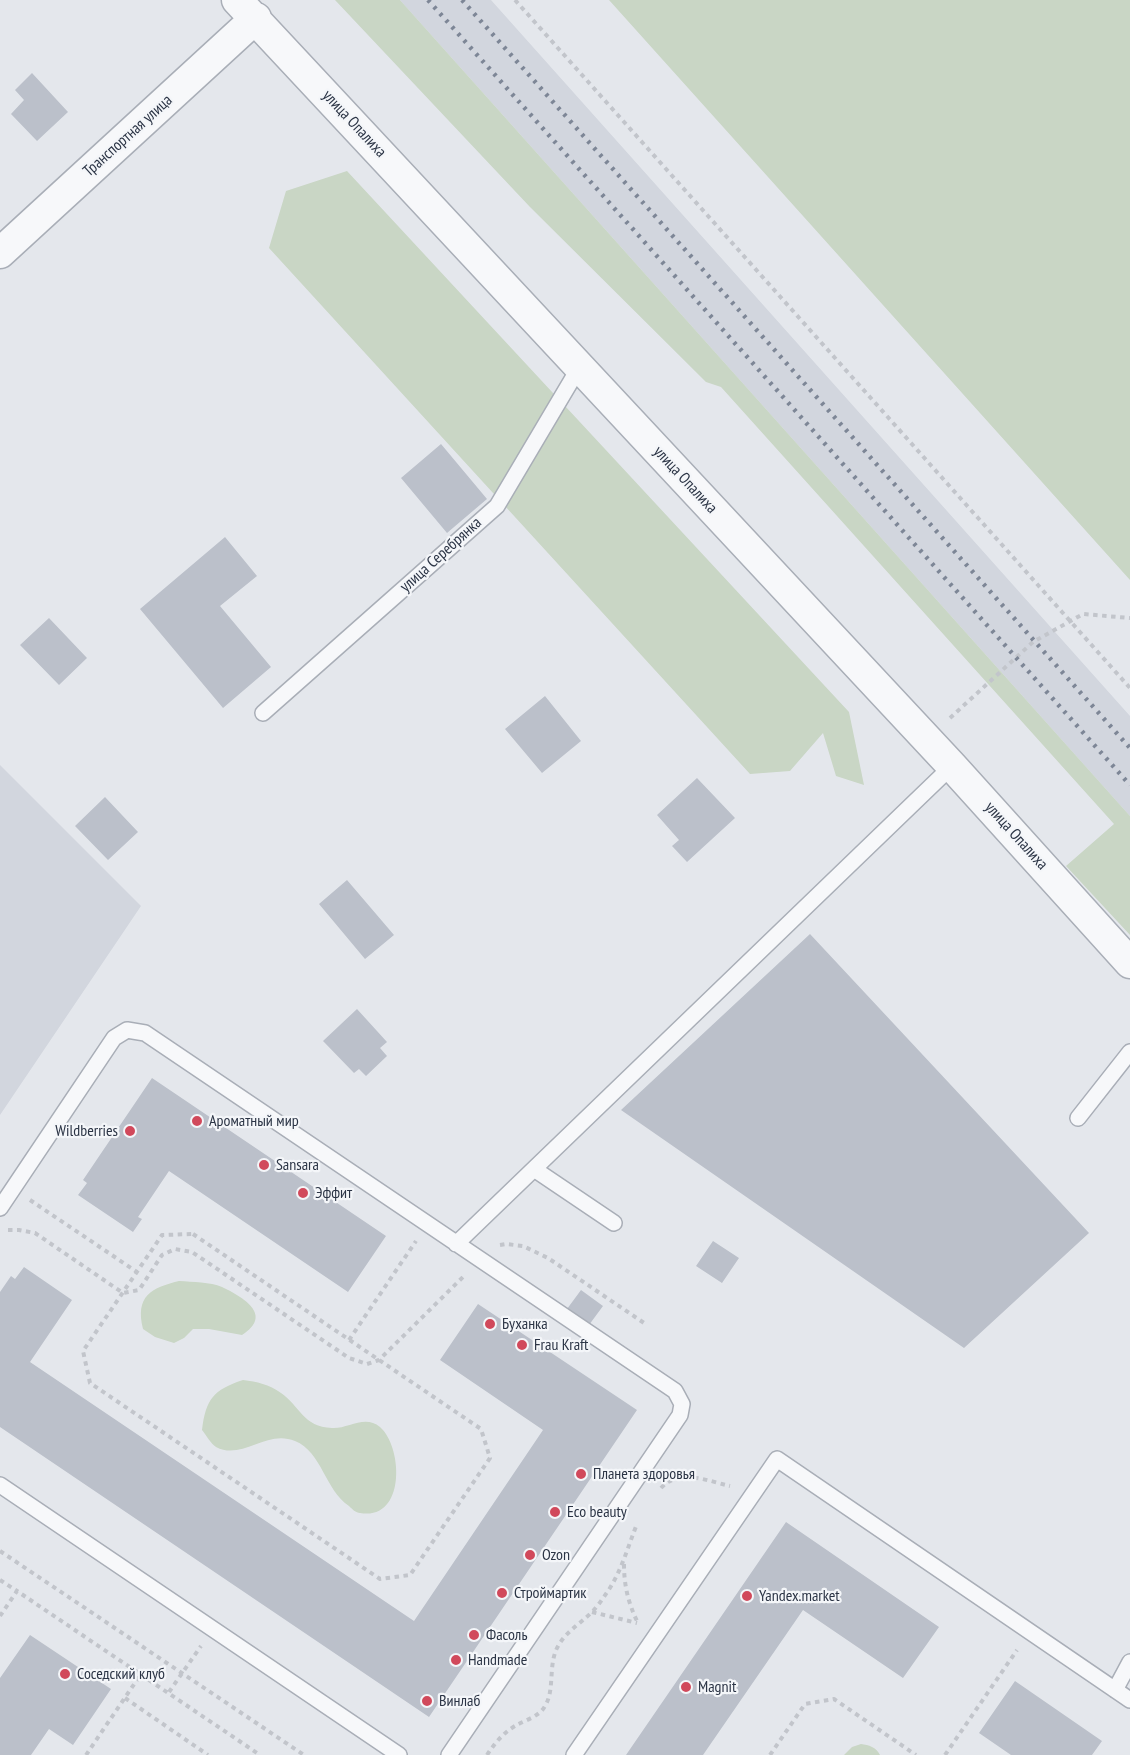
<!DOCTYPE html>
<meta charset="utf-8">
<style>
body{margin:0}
canvas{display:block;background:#e4e7ec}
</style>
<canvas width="1130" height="1755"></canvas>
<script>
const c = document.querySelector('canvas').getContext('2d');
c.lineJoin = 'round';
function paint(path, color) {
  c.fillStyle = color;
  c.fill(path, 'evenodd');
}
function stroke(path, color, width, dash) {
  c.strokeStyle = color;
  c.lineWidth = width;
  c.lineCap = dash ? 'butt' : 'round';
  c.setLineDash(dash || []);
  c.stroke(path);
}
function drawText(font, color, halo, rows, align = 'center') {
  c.font = font + ' "PT Sans Narrow",sans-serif';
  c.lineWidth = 4.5;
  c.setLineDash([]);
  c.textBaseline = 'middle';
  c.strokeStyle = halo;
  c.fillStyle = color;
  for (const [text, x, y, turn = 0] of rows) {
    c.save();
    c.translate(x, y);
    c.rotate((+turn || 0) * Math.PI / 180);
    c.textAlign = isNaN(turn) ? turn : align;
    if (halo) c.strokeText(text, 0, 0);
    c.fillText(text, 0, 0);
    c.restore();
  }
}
paint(new Path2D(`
 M400,0H491L1130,716V816Z
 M0,765L141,906L0,1115Z`), '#d2d6de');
paint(new Path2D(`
 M335,0H400L1130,816V935L1066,866L1114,824L721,387L706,382L530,207Z
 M609,0H1130V580Z
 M347,171L849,712L864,785L836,776L823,733L790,771L750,774L269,248L286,191Z
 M179,1281C193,1282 210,1282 222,1287C243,1297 274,1315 242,1335L209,1329H193L184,1338L174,1343L155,1337L143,1329C135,1296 151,1288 179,1281Z
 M243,1380C257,1382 269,1384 281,1393C300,1406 303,1427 332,1428C348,1429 365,1414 380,1427C403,1447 406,1521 360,1513C356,1513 352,1509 349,1506C325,1490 322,1452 295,1441C266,1429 242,1461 216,1447C211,1444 206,1435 202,1430C206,1399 213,1390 243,1380Z
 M861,1744C869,1745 876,1747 880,1755H844L852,1747Z`), '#c9d6c5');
paint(new Path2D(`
 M32,73L68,112L37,141L11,114L24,100L15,90Z
 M441,444L487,499L447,533L401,478Z
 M225,537L257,576L220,606L271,667L223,708L140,609Z
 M49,618L87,658L59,685L20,645Z
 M545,696L581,741L542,773L505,729Z
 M697,778L735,818L687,862L672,846L679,840L657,815Z
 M105,797L138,832L108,860L75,826Z
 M347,880L394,935L365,959L319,904Z
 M810,934L1089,1233L964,1348L621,1110Z
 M357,1009L387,1042L380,1048L387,1056L366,1076L359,1069L354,1073L323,1041Z
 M152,1078L386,1236L348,1292L169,1171L138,1217L142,1219L133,1232L78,1195L87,1183L83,1180Z
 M713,1241L739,1258L722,1283L696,1266Z
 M24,1267L72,1300L30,1362L414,1621L543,1430L440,1360L478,1304L637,1410L429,1717L0,1427V1292L11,1276L15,1279Z
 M581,1290L603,1306L589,1325L567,1309Z
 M786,1522L939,1627L903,1678L803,1610L703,1755H626Z
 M30,1635L111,1689L73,1745L49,1729L31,1755H0V1678Z
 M1015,1681L1102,1741L1092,1755H1011L979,1733Z`), '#bbc0ca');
const service = new Path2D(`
 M263,713L497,506L580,366
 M1078,1118L1130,1052
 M534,1169L614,1223
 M0,1208L114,1038L127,1030L145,1033L675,1391L682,1404L680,1415L449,1755
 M456,1244L952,766
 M0,1485L399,1755
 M1115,1690L1130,1662
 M574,1755L777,1459L1130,1700`);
const minor = new Path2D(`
 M237,0L952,766L1130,963
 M0,253L256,18`);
stroke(service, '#a9aeb7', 18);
stroke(minor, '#a9aeb7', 33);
stroke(new Path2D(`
 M515,0L1130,688
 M950,718L1033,642L1083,614L1130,618
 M30,1200L137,1272
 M8,1230H19L35,1233L123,1293L139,1290L162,1255L175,1249L192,1252L349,1358L367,1364L379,1360L465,1275
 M193,1234L481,1429L490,1458L410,1575L380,1579L90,1383L83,1351L162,1235Z
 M500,1245L506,1244L523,1246L548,1258L647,1325
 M349,1340L416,1241
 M661,1488C679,1468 708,1481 730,1486
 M0,1551L304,1755
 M624,1564C624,1585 628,1603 638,1623
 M0,1580L17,1591
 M592,1612L637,1623
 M0,1616L17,1591L260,1755
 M169,1692L201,1646
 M125,1698L208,1755
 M86,1755L141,1674
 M487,1755C495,1743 503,1733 515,1726C525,1720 539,1717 545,1706C555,1690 548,1667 557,1648C566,1631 579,1625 592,1612C598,1606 603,1598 608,1591C622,1570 628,1546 637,1524
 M770,1755L805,1704L834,1699L916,1755
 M945,1755L1017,1650`), '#c2c5cb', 4, [4.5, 4.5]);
stroke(service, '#f7f8fa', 15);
stroke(minor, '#f7f8fa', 30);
stroke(new Path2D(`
 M428,0L1130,785
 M462,0L1130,748`), '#7d8696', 4.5, [3, 6]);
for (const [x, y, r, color] of [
 [197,1121,6,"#d1495b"],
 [130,1131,6,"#d1495b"],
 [264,1165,6,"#d1495b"],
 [303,1193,6,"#d1495b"],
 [490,1324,6,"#d1495b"],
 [522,1345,6,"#d1495b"],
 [581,1474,6,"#d1495b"],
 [555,1512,6,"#d1495b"],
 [530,1555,6,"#d1495b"],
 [502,1593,6,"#d1495b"],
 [747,1596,6,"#d1495b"],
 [474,1635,6,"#d1495b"],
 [456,1660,6,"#d1495b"],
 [65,1674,6,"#d1495b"],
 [686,1687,6,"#d1495b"],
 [427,1701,6,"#d1495b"]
]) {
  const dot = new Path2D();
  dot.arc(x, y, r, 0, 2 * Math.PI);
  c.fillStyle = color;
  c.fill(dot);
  stroke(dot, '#f4f6f9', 2);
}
drawText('16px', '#2b3445', '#f4f6f9', [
 ["улица Опалиха",354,124,47],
 ["Транспортная улица",128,136,-42],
 ["улица Опалиха",685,480,47],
 ["улица Серебрянка",441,555,-42],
 ["улица Опалиха",1016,836,48]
]);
drawText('16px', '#2b3445', '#f4f6f9', [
 ["Ароматный мир",209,1121],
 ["Wildberries",118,1131,"right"],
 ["Sansara",276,1165],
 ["Эффит",315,1193],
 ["Буханка",502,1324],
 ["Frau Kraft",534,1345],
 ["Планета здоровья",593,1474],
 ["Eco beauty",567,1512],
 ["Ozon",542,1555],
 ["Строймартик",514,1593],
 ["Yandex.market",759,1596],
 ["Фасоль",486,1635],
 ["Handmade",468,1660],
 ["Соседский клуб",77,1674],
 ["Magnit",698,1687],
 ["Винлаб",439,1701]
], 'left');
</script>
